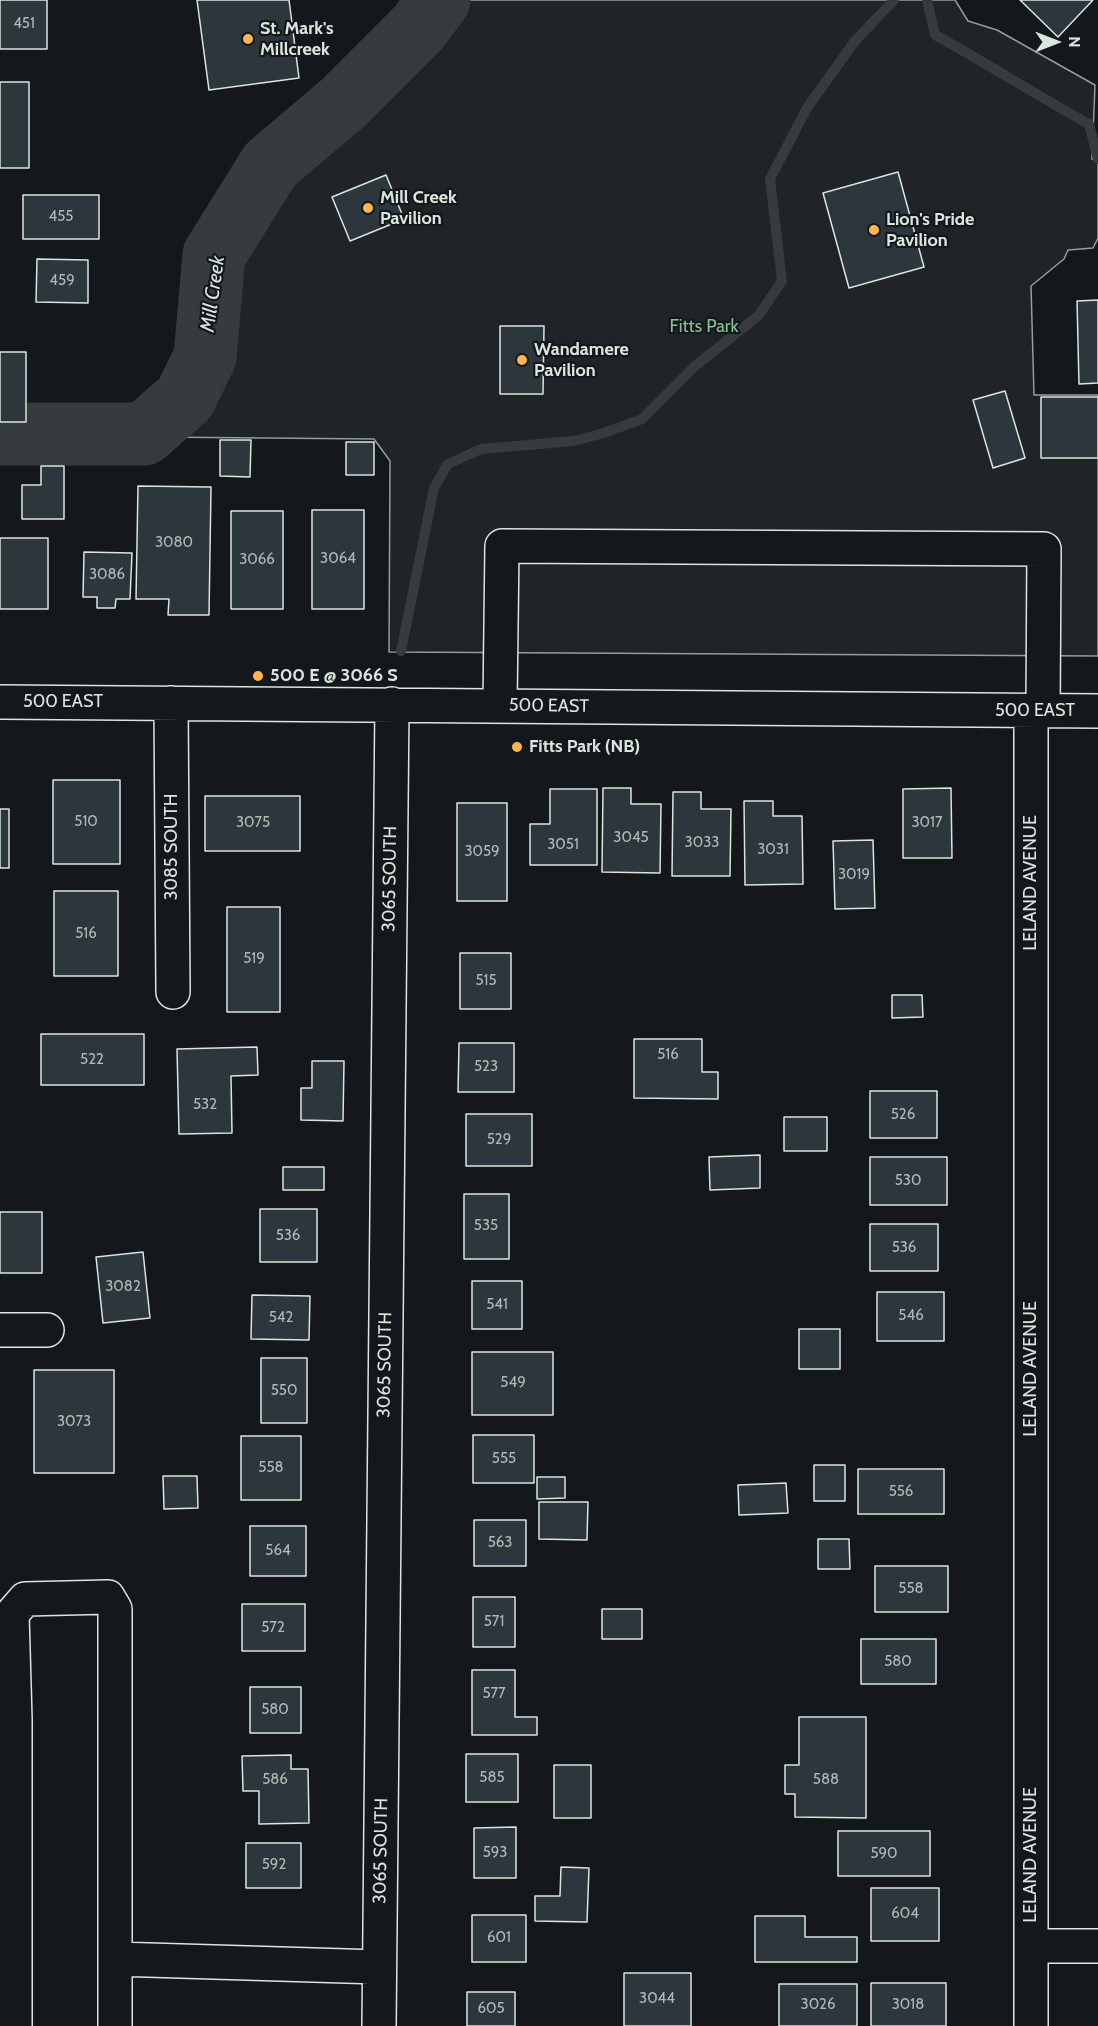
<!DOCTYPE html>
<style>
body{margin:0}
#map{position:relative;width:1098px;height:2026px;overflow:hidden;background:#14181c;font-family:Cabin,sans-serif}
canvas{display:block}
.north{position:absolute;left:1026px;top:12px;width:60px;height:60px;-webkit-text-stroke:4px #14181c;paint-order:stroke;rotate:90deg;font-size:16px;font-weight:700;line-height:24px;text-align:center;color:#d8e6dc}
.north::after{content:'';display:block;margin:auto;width:21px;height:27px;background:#d8e6dc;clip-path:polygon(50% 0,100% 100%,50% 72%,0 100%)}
</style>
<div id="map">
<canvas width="1098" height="2026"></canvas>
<div class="north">N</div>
</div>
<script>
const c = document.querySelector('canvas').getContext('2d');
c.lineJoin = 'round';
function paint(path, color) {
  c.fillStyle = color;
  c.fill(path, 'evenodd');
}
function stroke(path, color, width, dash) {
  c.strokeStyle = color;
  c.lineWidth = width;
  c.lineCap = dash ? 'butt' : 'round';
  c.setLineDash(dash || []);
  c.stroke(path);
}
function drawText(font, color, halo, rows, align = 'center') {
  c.font = font + ' Cabin,sans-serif';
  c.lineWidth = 4.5;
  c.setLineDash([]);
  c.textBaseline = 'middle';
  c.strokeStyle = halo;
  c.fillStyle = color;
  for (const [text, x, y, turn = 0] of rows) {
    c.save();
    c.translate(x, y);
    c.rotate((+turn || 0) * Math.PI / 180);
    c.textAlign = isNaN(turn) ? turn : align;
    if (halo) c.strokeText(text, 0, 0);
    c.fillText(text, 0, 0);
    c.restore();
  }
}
const green = new Path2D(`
 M408,0H955L968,21L997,30L1095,85L1092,159H1098V238L1093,248L1068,250L1064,259L1031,286L1034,395H1098V656L389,652L390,461L374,439L154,437L173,416L191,352L205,248L261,152L311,103Z`);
paint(green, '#202428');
stroke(green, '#939e99', 1.5);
stroke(new Path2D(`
 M927,0L935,35C987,63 1037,96 1089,124L1098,159
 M401,651L434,488L448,464L481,449L574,441L604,433L642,419L695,366L759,315L782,281L770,179L807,108L855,41L894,0`), '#363b3e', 10);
stroke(new Path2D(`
 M0,434H144L185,398L205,357L214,255L270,165L343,103L419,27L439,0`), '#363b3e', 63);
const building = new Path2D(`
 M0,0H47V49H0Z
 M197,0H289L299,78L209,90Z
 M1020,0H1093L1058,37Z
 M0,82H29V168H0Z
 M898,172L924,267L849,288L823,193Z
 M386,175L404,219L350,241L332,197Z
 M23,195H99V239H23Z
 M37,259L88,260V303L36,302Z
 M1098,300V383L1079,384L1077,301Z
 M500,326H544L543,394H500Z
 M0,352H26V422H0Z
 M1005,391L1025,458L993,468L973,400Z
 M1041,397H1098V458H1041Z
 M220,440H251L250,477L220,476Z
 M346,442H374V475H346Z
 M41,466H64V519H22V485H41Z
 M138,486L211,487L209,615H168L169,599H136Z
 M312,510H364V609H312Z
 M231,511H283V609H231Z
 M0,538H48V609H0Z
 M84,552L132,553L130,599H116L115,608H97V597H83Z
 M53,780H120V864H53Z
 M603,788H631V804H661L660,873L602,872Z
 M951,788L952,858H903V789Z
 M550,789H597V865H530V824H550Z
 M673,792H701V809H731L730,876H672Z
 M205,796H300V851H205Z
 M744,801H773V816H802L803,884L745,885Z
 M457,803H507V901H457Z
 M0,809H9V868H0Z
 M873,840L875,908L835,909L833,841Z
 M54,891H118V976H54Z
 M227,907H280V1012H227Z
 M460,953H511V1009H460Z
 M892,995H922L923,1017L892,1018Z
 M41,1034H144V1085H41Z
 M634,1039H702V1072H718V1099L634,1098Z
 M459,1043H514V1092H458Z
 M257,1047L258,1075L231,1076L232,1133L179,1134L177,1049Z
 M312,1061H344L343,1121L301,1120V1088H312Z
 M870,1091H937V1138H870Z
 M466,1114H532V1166H466Z
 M784,1117H827V1151H784Z
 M760,1155V1188L710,1190L709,1157Z
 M870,1157H947V1205H870Z
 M283,1167H324V1190H283Z
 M464,1194H509V1259H464Z
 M260,1209H317V1262H260Z
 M0,1212H42V1273H0Z
 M870,1224H938V1271H870Z
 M143,1252L150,1318L103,1323L96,1257Z
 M472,1281H522V1329H472Z
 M877,1292H944V1341H877Z
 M252,1295L310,1296L309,1340L251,1339Z
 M799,1329H840V1369H799Z
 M472,1352H553V1415H472Z
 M261,1358H307V1423H261Z
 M34,1370H114V1473H34Z
 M473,1435H534V1483H473Z
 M241,1436H301V1500H241Z
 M814,1465H845V1501H814Z
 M858,1469H944V1514H858Z
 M163,1476H197L198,1508L164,1509Z
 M537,1477H565V1498L537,1499Z
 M786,1483L788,1513L739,1515L738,1485Z
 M539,1502H588L587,1540L539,1539Z
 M474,1520H526V1566H474Z
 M250,1526H306V1576H250Z
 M818,1539H849L850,1569H818Z
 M875,1566H948V1612H875Z
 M473,1597H515V1647H473Z
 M242,1604H305V1651H242Z
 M602,1609H642V1639H602Z
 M861,1639H936V1684H861Z
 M472,1670H515V1717H537V1735H472Z
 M250,1687H301V1733H250Z
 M799,1717H866V1818L795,1817V1794H785V1765H799Z
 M466,1754H518V1802H466Z
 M291,1755V1769H308L309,1823L259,1824V1791H243L242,1756Z
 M554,1765H591V1818H554Z
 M516,1827V1878H474V1828Z
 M838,1831H930V1876H838Z
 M246,1843H301V1888H246Z
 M561,1867L589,1868L587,1922L535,1921V1896H560Z
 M871,1888H939V1941H871Z
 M472,1915H526V1962H472Z
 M755,1916H805V1937H857V1962H755Z
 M624,1973H691V2026H624Z
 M871,1983H946V2026H871Z
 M779,1984H857V2026H779Z
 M467,1992H515V2026H467Z`);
paint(building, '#2c363c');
stroke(building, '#d8e6dc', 1.5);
const minor = new Path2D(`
 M0,702L1098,711
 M171,703L173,992
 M500,705L502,546L1044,549L1043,711
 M1031,712V2026
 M0,1330H47
 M0,1720H15L12,1614L25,1599L108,1597L115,1609V2026
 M15,1720V2026
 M1031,1946H1098
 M115,1959L379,1967
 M379,2026L392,704`);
stroke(minor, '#d8e6dc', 36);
stroke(minor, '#14181c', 33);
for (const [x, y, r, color] of [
 [248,39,6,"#ffb74d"],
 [368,208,6,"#ffb74d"],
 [874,230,6,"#ffb74d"],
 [522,360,6,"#ffb74d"],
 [258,676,6,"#ffb74d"],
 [517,747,6,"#ffb74d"]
]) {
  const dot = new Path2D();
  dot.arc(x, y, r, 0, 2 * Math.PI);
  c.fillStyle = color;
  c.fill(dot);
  stroke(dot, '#14181c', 2);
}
drawText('15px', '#adbab4', null, [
 ["451",24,24],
 ["455",61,217],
 ["459",62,281],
 ["3080",174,543],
 ["3064",338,559],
 ["3066",257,560],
 ["3086",107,575],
 ["510",86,822],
 ["3075",253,823],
 ["3017",927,823],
 ["3045",631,838],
 ["3033",702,843],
 ["3051",563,845],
 ["3031",773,850],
 ["3059",482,852],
 ["3019",854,875],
 ["516",86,934],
 ["519",254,959],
 ["515",486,981],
 ["516",668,1055],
 ["522",92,1060],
 ["523",486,1067],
 ["532",205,1105],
 ["526",903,1115],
 ["529",499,1140],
 ["530",908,1181],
 ["535",486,1226],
 ["536",288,1236],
 ["536",904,1248],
 ["3082",123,1287],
 ["541",497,1305],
 ["546",911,1316],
 ["542",281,1318],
 ["549",513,1383],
 ["550",284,1391],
 ["3073",74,1422],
 ["555",504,1459],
 ["558",271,1468],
 ["556",901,1492],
 ["563",500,1543],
 ["564",278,1551],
 ["558",911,1589],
 ["571",494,1622],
 ["572",273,1628],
 ["580",898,1662],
 ["577",494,1694],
 ["580",275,1710],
 ["585",492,1778],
 ["586",275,1780],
 ["588",826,1780],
 ["593",495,1853],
 ["590",884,1854],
 ["592",274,1865],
 ["604",905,1914],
 ["601",499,1938],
 ["3044",657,1999],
 ["3026",818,2005],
 ["3018",908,2005],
 ["605",491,2009]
]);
drawText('bold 18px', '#d8e6dc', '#14181c', [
 ["St. Mark's",260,29],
 ["Millcreek",260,50],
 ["Mill Creek",380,198],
 ["Pavilion",380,219],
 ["Lion's Pride",886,220],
 ["Pavilion",886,241],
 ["Wandamere",534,350],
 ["Pavilion",534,371],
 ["500 E @ 3066 S",270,676],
 ["Fitts Park (NB)",529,747]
], 'left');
drawText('18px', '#8ac095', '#14181c', [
 ["Fitts Park",704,327]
]);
drawText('18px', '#d8e6dc', '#14181c', [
 ["500 EAST",63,702],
 ["500 EAST",549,706,1],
 ["500 EAST",1035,711],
 ["3085 SOUTH",172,847,-90],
 ["3065 SOUTH",390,879,-89],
 ["LELAND AVENUE",1031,883,-90],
 ["3065 SOUTH",385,1365,-89],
 ["LELAND AVENUE",1031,1369,-90],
 ["3065 SOUTH",381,1851,-89],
 ["LELAND AVENUE",1031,1855,-90]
]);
drawText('italic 20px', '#d8e6dc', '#14181c', [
 ["Mill Creek",213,294,-82]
]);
</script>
